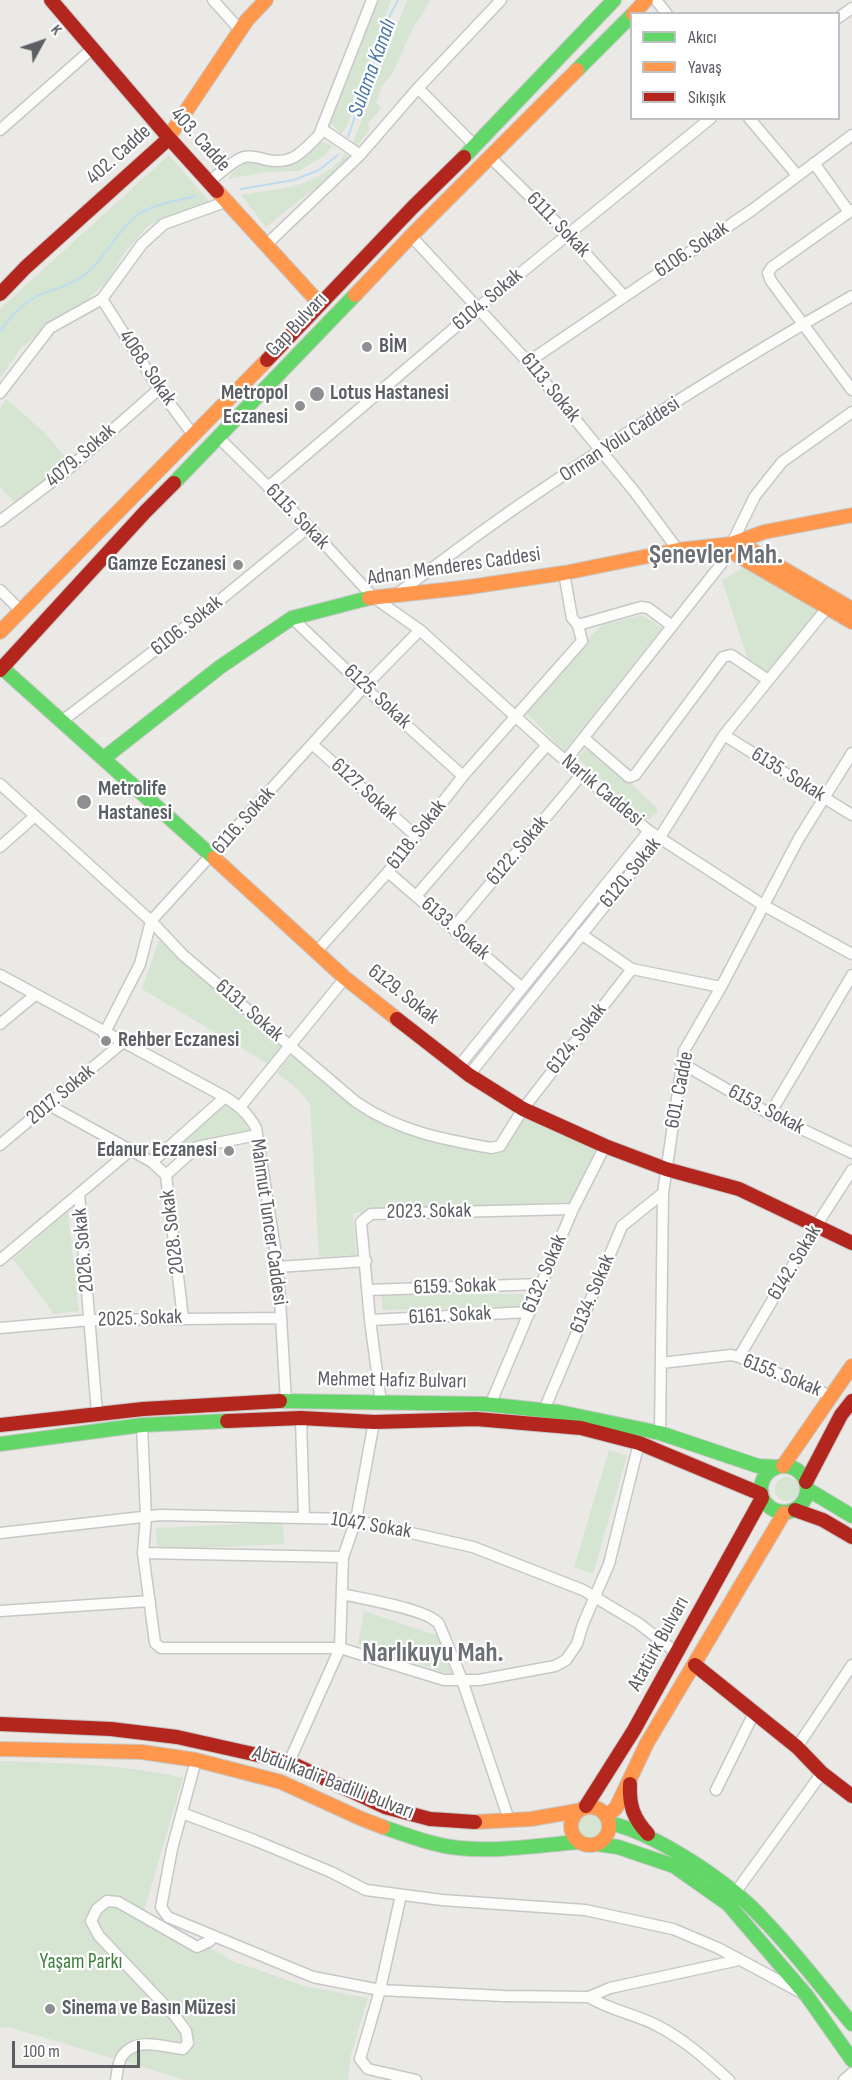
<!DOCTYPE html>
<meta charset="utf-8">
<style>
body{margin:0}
#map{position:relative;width:852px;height:2080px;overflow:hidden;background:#eae9e5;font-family:"Sofia Sans Condensed",sans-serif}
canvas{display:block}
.legend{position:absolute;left:630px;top:12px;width:210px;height:108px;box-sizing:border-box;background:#fff;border:2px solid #bdbfc0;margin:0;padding:8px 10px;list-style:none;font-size:18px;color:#5b5e62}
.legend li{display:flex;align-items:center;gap:12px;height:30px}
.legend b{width:30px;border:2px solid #bdbfc0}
.north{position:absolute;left:12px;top:12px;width:60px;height:60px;-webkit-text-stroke:4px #fff;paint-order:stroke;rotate:50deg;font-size:16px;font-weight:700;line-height:24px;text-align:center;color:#5b5e62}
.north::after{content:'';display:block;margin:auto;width:21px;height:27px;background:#5b5e62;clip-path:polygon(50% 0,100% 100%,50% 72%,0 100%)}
.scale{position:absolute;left:12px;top:2041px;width:128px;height:27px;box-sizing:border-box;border:3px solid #5b5e62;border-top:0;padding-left:8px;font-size:18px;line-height:21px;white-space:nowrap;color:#5b5e62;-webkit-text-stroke:4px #fff;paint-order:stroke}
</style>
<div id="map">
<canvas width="852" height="2080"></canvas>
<ul class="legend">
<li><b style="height:8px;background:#63d668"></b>Akıcı</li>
<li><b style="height:8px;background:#ff974d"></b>Yavaş</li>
<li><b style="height:8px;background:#b3261e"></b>Sıkışık</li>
</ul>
<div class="north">K</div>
<div class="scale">100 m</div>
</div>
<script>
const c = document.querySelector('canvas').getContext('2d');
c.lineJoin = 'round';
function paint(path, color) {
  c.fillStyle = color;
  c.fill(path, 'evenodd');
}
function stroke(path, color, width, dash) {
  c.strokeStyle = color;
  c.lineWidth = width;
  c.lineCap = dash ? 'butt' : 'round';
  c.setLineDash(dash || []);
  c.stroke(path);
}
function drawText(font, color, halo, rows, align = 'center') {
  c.font = font + ' "Sofia Sans Condensed",sans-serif';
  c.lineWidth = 4.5;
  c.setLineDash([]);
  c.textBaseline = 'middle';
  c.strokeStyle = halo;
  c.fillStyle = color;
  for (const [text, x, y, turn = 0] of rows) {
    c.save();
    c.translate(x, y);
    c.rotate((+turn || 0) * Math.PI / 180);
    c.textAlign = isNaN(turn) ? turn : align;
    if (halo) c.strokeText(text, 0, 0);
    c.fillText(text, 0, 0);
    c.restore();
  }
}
paint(new Path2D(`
 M379,0H391L347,127L341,134L331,123Z
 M407,0H431L412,30L392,74L382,86L376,102L381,108L368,124L370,129L357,146L353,143Z
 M325,142L333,146L324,156L299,171L267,172L228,179L232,173L247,161L278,165L320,143Z
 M345,154L350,159C323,183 294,204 266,227L241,195C278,189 321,187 345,154Z
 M169,155L210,202L149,225L125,252L106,283L85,301L49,325L21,348L0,378V309L3,306Z
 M6,399L43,431L70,462L16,504L0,487V409Z
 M746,566L818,612L765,676L749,663L722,580Z
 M642,615L662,628L564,751L523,710L602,625Z
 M588,748L596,751L656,807L658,812L649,819H644L578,758L584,750Z
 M159,940L283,1045L268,1064L142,989Z
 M292,1054L374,1117L429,1141L485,1152L501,1151L525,1118L596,1149L573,1202L353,1213L356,1255L319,1257L310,1105L301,1092L277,1073Z
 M227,1104L246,1118L250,1128L244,1133L194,1142L172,1159L169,1157L168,1154Z
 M68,1212L79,1311L54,1314L13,1259Z
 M529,1294L525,1307L382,1310V1295Z
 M609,1450L627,1456L593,1574L574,1567Z
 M775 1489a12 12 0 1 1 24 0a12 12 0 1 1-24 0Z
 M283,1522L284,1544L157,1550L156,1528Z
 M364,1611L438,1636L452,1675L358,1644Z
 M0,1761C61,1763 124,1764 183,1778L144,1911L235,1962L308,1987L368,1998L351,2055L348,2080H186L12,2028L0,2027Z
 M577 1825a12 12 0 1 1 24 0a12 12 0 1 1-24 0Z`), '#d5e5d2');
stroke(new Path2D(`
 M348,137L390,15L398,0
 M241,189L294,180L319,170L338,155
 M0,332C8,320 20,307 32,299C48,289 68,288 83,276C105,260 119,227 139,214C155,204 178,200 196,196`), '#bddcf1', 2);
const street = new Path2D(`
 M213,0L240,30
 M656,0L667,14
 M838,18L852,8
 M418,88L475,146
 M749,118L797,175
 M322,129L360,155
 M0,130L92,49
 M489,156L568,234L624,296
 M814,163L849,212
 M209,182C219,174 232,161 244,157C251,155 260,158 267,160C293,165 302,152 319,135L372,0
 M852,210L772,267L768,273L771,281L852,390
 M411,236L528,362L634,491L678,550
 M267,244L360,155L418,88L501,0
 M102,299L159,389L194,436
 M528,362L752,210L852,135
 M0,393L50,328L102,299L142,244L164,224L228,201
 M219,438L309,527L373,597L420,630L547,745L649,831L763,905L852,954
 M268,487L479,307L711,118
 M0,521L66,471L159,389
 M564,573L572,618L578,625L641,607L648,608L672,626
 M0,590L21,611
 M398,593C440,563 481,531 524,502C630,429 740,360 852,296
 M292,618L364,687L463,776
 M62,721L209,609L309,527
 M724,735L852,815
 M584,738L629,777L635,775L723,657L731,655L768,680
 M312,744L416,836
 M566,760L722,563L755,496L782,462L852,412
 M0,784L151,921L183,955L356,1102C398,1131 442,1139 491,1148L500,1146L523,1109L632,969
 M0,847L35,816
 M388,872L521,987
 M416,896L547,745
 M454,927L582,774
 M581,934L632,969L721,987
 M316,952L388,872L463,776L582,641L578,625
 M0,975L225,1097C239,1106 248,1113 256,1128L278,1267L286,1401
 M0,1024L35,995
 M104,1034L140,964L151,921L364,687L420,630
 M681,1063L770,1114L852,1153
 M459,1066L649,831
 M469,1075L660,837L724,735L827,608
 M49,1105L152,1162L166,1175L183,1318
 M240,1107L345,978
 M770,1114L852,975
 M0,1145L122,1043
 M152,1162L225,1097
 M166,1175L197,1147L257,1135
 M79,1194L97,1413
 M0,1260L131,1150
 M278,1267L366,1261
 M369,1290L541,1284
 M370,1320L529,1312
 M0,1328L91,1320L281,1318
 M739,1357L816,1226L852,1170
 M661,1363L731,1355L739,1357L831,1396
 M381,1402L370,1320L361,1222L371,1214L573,1209
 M490,1405L573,1209L605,1146
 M544,1410L622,1226L663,1193
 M301,1418L304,1518
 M142,1425L146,1517L143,1553L343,1557
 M660,1433L663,1193L684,1051L721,987L798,840L852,753
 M0,1533L160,1515L349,1519L473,1547L583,1590L638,1623L677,1653
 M143,1553L155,1643L161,1648H340L444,1680H479L555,1666L566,1660L577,1644L583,1624L609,1564L639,1443
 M342,1594C363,1599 428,1609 439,1624L462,1680L509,1820
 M0,1611L150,1601
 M797,1747L852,1665
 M196,1760L172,1849L161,1907L168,1917L313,1977L380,1990L503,1996L589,1997L610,1988L739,1960
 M289,1762L340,1648L343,1557L356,1520L374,1422
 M716,1790L754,1713
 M182,1813L254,1840L331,1872L366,1890L442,1900L585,1910L673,1929L718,1948L802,1993
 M735,1893L822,1773
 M401,1895L380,1990L360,2059L368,2069L416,2080
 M589,1997C611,2011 636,2014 658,2026C685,2040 707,2060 729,2080
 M116,2080C117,2073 118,2062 122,2056C137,2036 163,2047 183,2049L188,2043L186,2031L175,2016L99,1936L91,1921L97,1909L107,1901L118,1902L197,1947L210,1941L214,1936
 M844,2080L852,2073`);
const fast = new Path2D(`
 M577,70L632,15
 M464,157L614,0
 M174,483L355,295
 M0,666L214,858
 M104,758L220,667L292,618L369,598
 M280,1401L484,1404L559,1412L660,1433L758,1466L776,1467
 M0,1444L142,1425L227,1421
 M761 1489a23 23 0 1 1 46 0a23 23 0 1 1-46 0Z
 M807,1489L852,1516
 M609,1823C656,1833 730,1883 763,1919C795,1952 823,1989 852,2024
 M383,1827C406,1835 435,1846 459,1848C498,1852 540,1845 579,1842
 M597,1844L618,1847L674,1866L728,1904L807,1996L852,2060`);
const slow = new Path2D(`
 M633,14L646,0
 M166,141L247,20L266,0
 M217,191L320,304
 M355,295L411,236L577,70
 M369,598L462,588L564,573L678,550L731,544L764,532L852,515
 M852,609L743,545L731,544L737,555L852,622
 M0,632L267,360
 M214,858L345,978L397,1019
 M783,1466L852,1366
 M0,1749L142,1752L196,1760L281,1782L362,1819L383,1827
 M571 1826a19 19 0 1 1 38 0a19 19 0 1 1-38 0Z
 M606,1816L616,1808L647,1743L784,1513
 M475,1822L531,1819L577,1811`);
const jam = new Path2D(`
 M51,0L169,138L217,191
 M0,294L26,267L166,141
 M267,360L413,207L464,157
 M0,670L145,512L174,483
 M397,1019L469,1075L523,1109L605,1146L666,1169L739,1189L852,1243
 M227,1421L301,1418L374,1422L476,1419L581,1428L639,1443L761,1494
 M0,1425L143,1409L280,1401
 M806,1482L841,1415L852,1401
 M795,1510L823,1520L852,1537
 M695,1665L797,1747L822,1773L852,1796
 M0,1724L111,1729L177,1737L289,1762L385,1807L430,1819L475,1822
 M630,1784C629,1805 633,1818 648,1834
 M586,1806L634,1730L762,1498`);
stroke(street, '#c7c7c7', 13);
stroke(fast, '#c7c7c7', 16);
stroke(slow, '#c7c7c7', 16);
stroke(jam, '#c7c7c7', 16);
stroke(street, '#fcfcfb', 10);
stroke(fast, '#63d668', 14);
stroke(slow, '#ff974d', 14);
stroke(jam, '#b3261e', 14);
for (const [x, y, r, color] of [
 [367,347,6,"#8d8f90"],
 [317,394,8,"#8d8f90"],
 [300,406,6,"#8d8f90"],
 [238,565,6,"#8d8f90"],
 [84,802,8,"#8d8f90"],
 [106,1041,6,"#8d8f90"],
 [229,1151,6,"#8d8f90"],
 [50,2009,6,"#8d8f90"]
]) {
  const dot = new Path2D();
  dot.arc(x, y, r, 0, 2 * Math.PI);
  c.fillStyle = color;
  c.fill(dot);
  stroke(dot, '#fff', 2);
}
drawText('21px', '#5b5e62', '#fff', [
 ["403. Cadde",200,140,48],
 ["402. Cadde",119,155,-42],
 ["6111. Sokak",558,225,46],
 ["6106. Sokak",692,250,-34],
 ["6104. Sokak",488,300,-40],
 ["Gap Bulvarı",297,325,-47],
 ["4068. Sokak",147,368,56],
 ["6113. Sokak",550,388,51],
 ["Orman Yolu Caddesi",620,440,-33],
 ["4079. Sokak",81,456,-41],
 ["6115. Sokak",297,517,46],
 ["Adnan Menderes Caddesi",454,567,-8],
 ["6106. Sokak",187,626,-38],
 ["6125. Sokak",377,697,43],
 ["6135. Sokak",788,775,32],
 ["6127. Sokak",364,790,42],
 ["Narlık Caddesi",602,791,40],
 ["6116. Sokak",244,821,-48],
 ["6118. Sokak",417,835,-52],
 ["6122. Sokak",518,851,-50],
 ["6120. Sokak",631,873,-51],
 ["6133. Sokak",455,929,41],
 ["6129. Sokak",403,995,38],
 ["6131. Sokak",249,1011,41],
 ["6124. Sokak",577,1039,-52],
 ["601. Cadde",680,1090,-79],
 ["2017. Sokak",61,1095,-40],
 ["6153. Sokak",766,1110,28],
 ["2023. Sokak",429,1212,-1],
 ["Mahmut Tuncer Caddesi",268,1222,82],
 ["2028. Sokak",173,1232,-97],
 ["2026. Sokak",84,1250,-95],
 ["6142. Sokak",795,1263,-59],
 ["6132. Sokak",545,1274,-67],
 ["6159. Sokak",455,1287,-2],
 ["6134. Sokak",593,1294,-67],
 ["6161. Sokak",450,1316,-3],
 ["2025. Sokak",140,1319,-2],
 ["6155. Sokak",782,1376,22],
 ["Mehmet Hafız Bulvarı",392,1381,1],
 ["1047. Sokak",371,1526,9],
 ["Atatürk Bulvarı",659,1644,-61],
 ["Abdülkadir Badilli Bulvarı",333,1783,21]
]);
drawText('bold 21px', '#5b5e62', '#fff', [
 ["BİM",379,347],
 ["Metropol",288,394,"right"],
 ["Eczanesi",288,418,"right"],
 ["Lotus Hastanesi",330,394],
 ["Gamze Eczanesi",226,565,"right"],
 ["Metrolife",98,790],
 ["Hastanesi",98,814],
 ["Rehber Eczanesi",118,1041],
 ["Edanur Eczanesi",217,1151,"right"],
 ["Sinema ve Basın Müzesi",62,2009]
], 'left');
drawText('21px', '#3d7f3f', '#fff', [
 ["Yaşam Parkı",81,1963]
]);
drawText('italic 22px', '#4978a6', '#fff', [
 ["Sulama Kanalı",373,68,-70]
]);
drawText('bold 27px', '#6c7074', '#fff', [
 ["Şenevler Mah.",716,556],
 ["Narlıkuyu Mah.",433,1654]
]);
</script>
